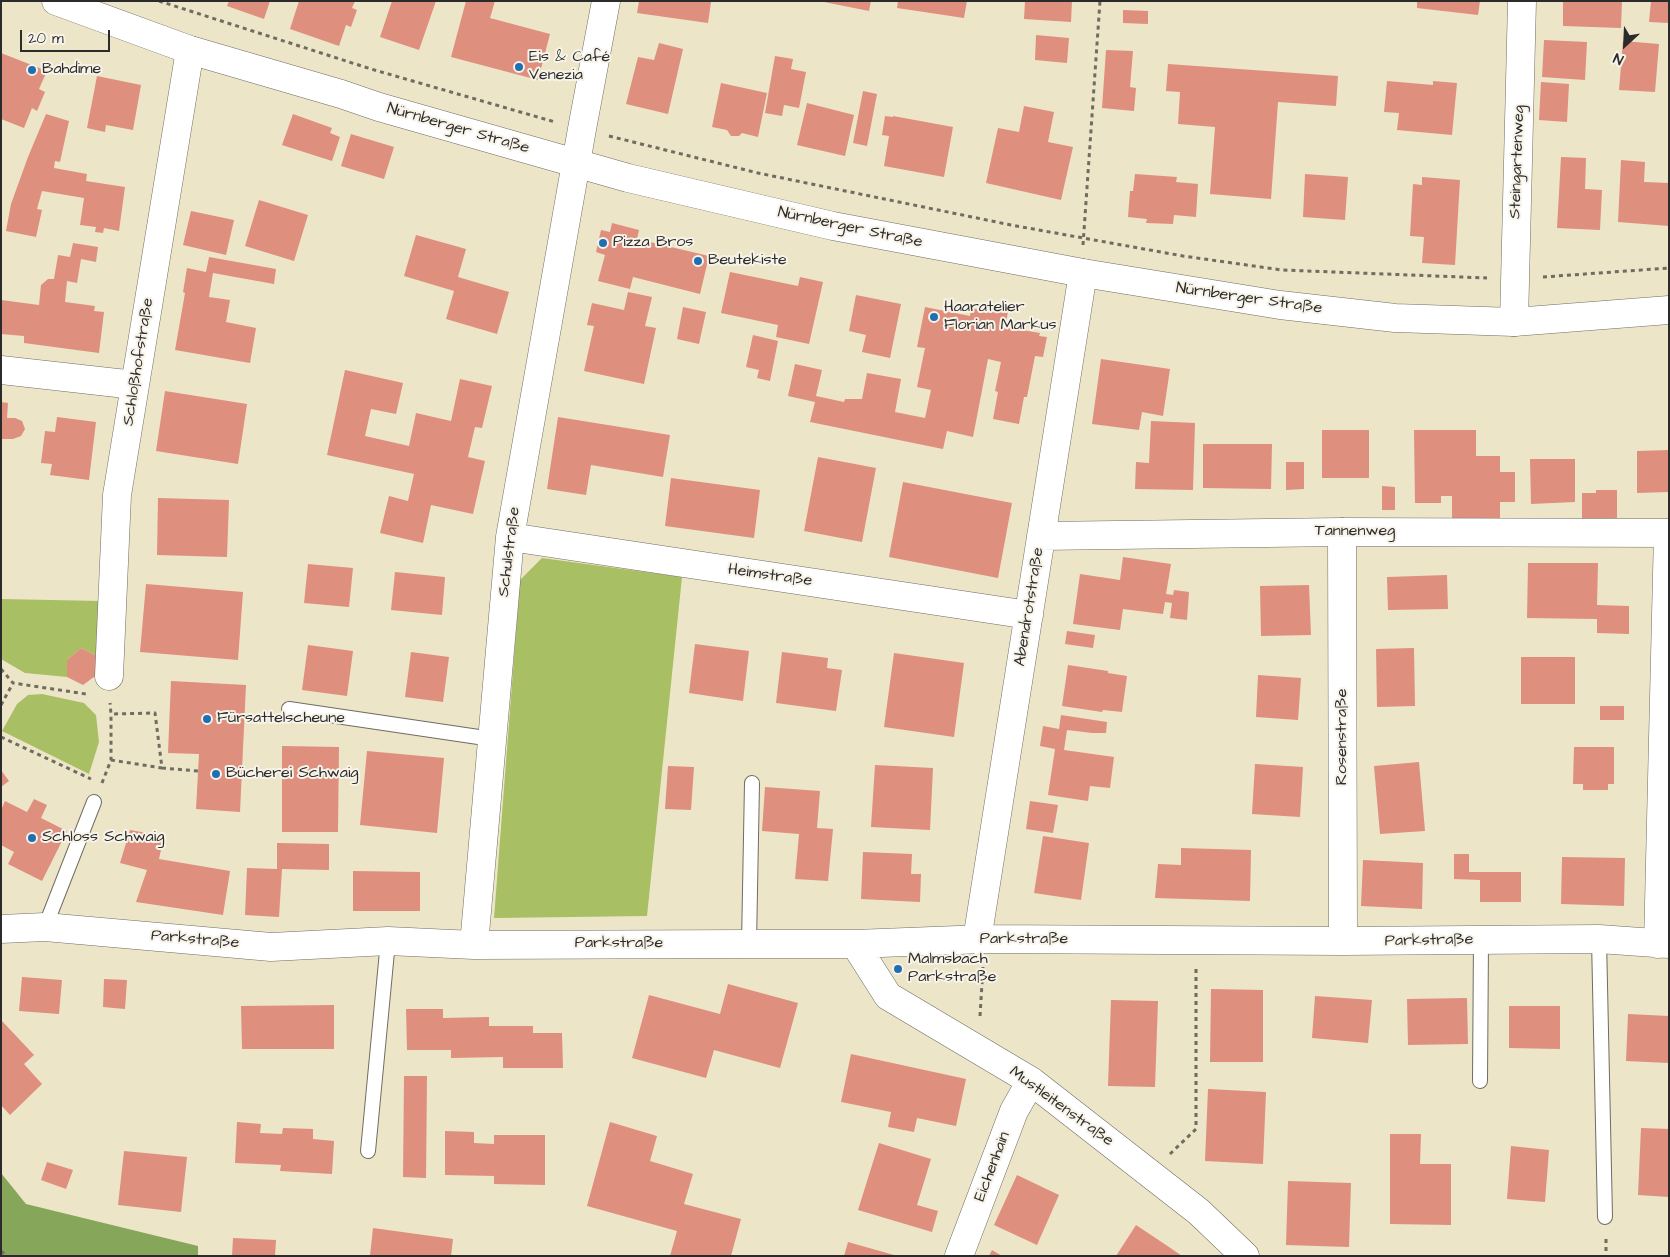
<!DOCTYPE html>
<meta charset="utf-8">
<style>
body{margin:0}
#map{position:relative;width:1670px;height:1257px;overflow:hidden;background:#ede5c8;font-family:"Architects Daughter",sans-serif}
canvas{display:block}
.frame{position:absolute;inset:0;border:2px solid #2b2b2b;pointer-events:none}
.north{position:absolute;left:1600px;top:20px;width:50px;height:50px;-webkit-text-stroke:4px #f7f3e8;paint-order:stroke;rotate:205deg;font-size:14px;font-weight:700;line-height:20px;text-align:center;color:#2b2b2b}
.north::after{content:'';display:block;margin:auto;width:18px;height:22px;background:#2b2b2b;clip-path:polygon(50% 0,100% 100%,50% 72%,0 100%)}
.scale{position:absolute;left:20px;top:30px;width:90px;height:22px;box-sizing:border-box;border:2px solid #2b2b2b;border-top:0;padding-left:6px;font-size:15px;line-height:18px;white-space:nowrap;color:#2b2b2b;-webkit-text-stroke:4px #f7f3e8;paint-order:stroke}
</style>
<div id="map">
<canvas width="1670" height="1257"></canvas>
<div class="frame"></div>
<div class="north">N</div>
<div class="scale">20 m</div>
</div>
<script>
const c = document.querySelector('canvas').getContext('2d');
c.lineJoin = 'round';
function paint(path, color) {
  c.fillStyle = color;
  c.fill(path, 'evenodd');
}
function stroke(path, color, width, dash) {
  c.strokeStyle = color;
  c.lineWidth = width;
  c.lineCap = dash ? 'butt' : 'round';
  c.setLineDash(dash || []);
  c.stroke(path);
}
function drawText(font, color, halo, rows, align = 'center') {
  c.font = font + ' "Architects Daughter",sans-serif';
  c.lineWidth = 4;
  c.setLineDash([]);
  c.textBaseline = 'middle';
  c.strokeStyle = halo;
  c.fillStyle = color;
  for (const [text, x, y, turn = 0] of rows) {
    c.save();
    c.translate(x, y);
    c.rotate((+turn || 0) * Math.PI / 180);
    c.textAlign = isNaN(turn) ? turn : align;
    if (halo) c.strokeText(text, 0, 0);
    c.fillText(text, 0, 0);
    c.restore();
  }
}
paint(new Path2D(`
 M542,558L682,577L647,916L494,918L520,580Z
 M1,599L101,601L97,656L81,648L67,660V677L25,673L1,659Z
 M42,694L84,703L96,715L99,742L89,774L2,731L17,704L28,695Z`), '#a9bf63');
paint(new Path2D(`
 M1,1173L26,1204L198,1246V1256H1Z`), '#86a659');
paint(new Path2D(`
 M229,1H270L264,19L227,6Z
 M299,1H355L352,8L357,10L351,27L346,25L339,46L290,29Z
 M392,1H436L419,50L380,37Z
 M466,1H495L490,18L550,34L538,80L451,57Z
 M639,1L711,2L708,23L637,13Z
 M819,1H871L869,11Z
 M898,1H967L964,18L897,8Z
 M1025,1H1072L1071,22L1024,19Z
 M1417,1H1480L1478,15L1417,8Z
 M1563,1H1622L1621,28L1563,26Z
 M1651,1H1669V23L1649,22Z
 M1123,10L1148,11V24L1123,23Z
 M1036,35L1069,38L1067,63L1035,60Z
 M1544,40L1587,42L1585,80L1542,77Z
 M1623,41L1659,44L1655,92L1619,90Z
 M659,43L683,49L668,114L626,104L638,57L654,60Z
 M1106,50L1133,51L1130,87L1136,88L1134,111L1102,108Z
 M1,53L47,71L39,89L45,92L37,111L32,108L24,128L1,119Z
 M775,56L793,59L791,69L806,72L799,108L784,105L782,116L765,113Z
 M1168,64L1338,76L1336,106L1278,102L1271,199L1210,194L1215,127L1178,124L1180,92L1166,91Z
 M97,76L141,85L133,130L106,125L105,132L87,128Z
 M1387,81L1433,85V81L1457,83L1452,135L1397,130L1399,113L1384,112Z
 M1541,82L1569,84L1567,122L1539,120Z
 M721,83L767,93L758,137L742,133L739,136H731L727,130L712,127Z
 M863,91L877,94L867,146L853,143Z
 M807,103L854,115L845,156L797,145Z
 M1024,106L1054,112L1048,142L1073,147L1061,200L986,183L998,128L1019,132Z
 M46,114L69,121L60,162L55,161L54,168L87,174L86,181L125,187L119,231L104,228L103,233L95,232L96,227L80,225L84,198L42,191L37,209L42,210L36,237L6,231L11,204L28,157Z
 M293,114L332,128L330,133L340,137L332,161L282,145Z
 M885,116L893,117V116L953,127L944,177L884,166L889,136L882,135Z
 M351,134L394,147L384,179L341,166Z
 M1561,157L1586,158L1585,189L1602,190L1600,230L1557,228Z
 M1621,160L1645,162L1644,182L1669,183V226L1618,222Z
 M1135,174L1177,177L1176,182L1198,184L1196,217L1174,215L1173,224L1146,223L1147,219L1128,217L1130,191H1133Z
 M1305,174L1348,177L1345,220L1303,217Z
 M1422,177L1460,180L1455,265L1422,263L1424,237L1410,236L1413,184L1422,185Z
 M259,200L308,215L294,261L245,246Z
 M191,211L234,220L226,255L183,245Z
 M612,223L639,230L637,239L709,256L700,294L633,277L630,289L598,281L605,255L596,252L601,230L610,232Z
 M416,235L466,249L458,277L509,292L497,334L446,319L454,291L404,276Z
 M73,243L98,247L96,262L81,259L77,283L67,281L65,302L95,306L94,311L104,312L99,353L24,343V336L1,334V300L39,305L41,285L48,279H54L58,255L70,257Z
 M209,257L276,269L274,284L213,273L209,297L230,300L226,322L256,328L250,363L175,350L185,293L183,292L187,268L206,272Z
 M730,272L798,286L800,277L823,282L809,344L776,337L778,325L721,313Z
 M628,292L652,297L645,326L656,328L644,384L584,371L594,326L587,325L592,303L624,310Z
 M856,295L901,304L890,358L862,352L866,335L849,331Z
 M992,303L1009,307L1005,327L1040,333L1039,336L1047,337L1043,357L1035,356L1027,397H1024L1019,424L993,419L998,392L995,391L1001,362L988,359L973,437L947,431L943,449L810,422L815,402L788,396L795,364L822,370L816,396L844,402L845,399H862L867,373L901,379L895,412L925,418L931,390L917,387L925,348L917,347L925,307L970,316L971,308L990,312Z
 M683,307L706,312L699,344L677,339Z
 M753,335L778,341L770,381L757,378L759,370L746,367Z
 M1101,359L1170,369L1163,416L1142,412L1139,430L1092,424Z
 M345,370L403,383L396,414L371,409L365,436L409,446L416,413L451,421L460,379L492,386L482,428L475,427L468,457L485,461L473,514L431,505L423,543L380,533L389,496L408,501L414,474L327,455Z
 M165,391L247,404L238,464L156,451Z
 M1,402L8,403L7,418H15L22,421L25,429L21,436L13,439H1Z
 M57,417L96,422L89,480L50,475L52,464L41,463L45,431L55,432Z
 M558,417L670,435L663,477L591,465L586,495L547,489Z
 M1151,421L1195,423L1193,490L1135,489L1136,462L1149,463Z
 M1322,430H1369V478H1322Z
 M1414,430H1476V456H1500V472H1515V502H1500V524H1452V496H1441V503H1415Z
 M1203,444H1272L1271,489L1203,488Z
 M1669,450V492L1637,493V451Z
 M818,457L876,468L862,542L804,531Z
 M1530,459H1575V502L1531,504Z
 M1286,462H1304V489L1286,490Z
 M671,478L760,490L754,538L665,526Z
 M903,482L1012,503L998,578L889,557Z
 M1382,486L1395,487V510H1382Z
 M1596,490H1617V518L1582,519V493H1596Z
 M158,498L229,500L227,557L157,555Z
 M1123,557L1171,564L1166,594L1173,595L1174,590L1189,592L1187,620L1170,618L1172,603L1165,602L1163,614L1123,609L1120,630L1073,624L1080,574L1120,580Z
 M1528,563H1598L1597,605L1629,606V634L1597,633V619L1527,618Z
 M308,564L353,568L349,607L304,603Z
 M395,572L445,577L442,615L391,610Z
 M1447,575L1448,609L1388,610L1387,577Z
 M146,584L243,592L238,660L140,652Z
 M1309,585L1311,635L1261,636L1260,586Z
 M1067,631L1095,635L1093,648L1065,644Z
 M695,644L749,651L743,701L689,693Z
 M308,645L353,651L347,696L302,690Z
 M81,648L97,656L98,674L83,685L67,677V660Z
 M1414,648L1415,706L1377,707L1376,649Z
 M411,652L449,657L443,702L405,697Z
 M782,652L828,658L827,668L842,670L836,711L776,703Z
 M894,653L964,663L954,737L884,727Z
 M1521,657H1575V704H1521Z
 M1068,665L1108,671V673L1127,676L1122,712L1103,710L1102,712L1062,706Z
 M1258,675L1301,678L1298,720L1256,717Z
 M171,681L246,685L240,812L196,809L199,754L168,753Z
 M1600,706H1624V720H1600Z
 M1061,715L1107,722L1106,733H1092L1067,730L1064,750L1114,757L1110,788L1090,786L1088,801L1048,795L1055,749L1040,746L1043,726L1059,729Z
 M282,746L339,747L338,832H282Z
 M1574,747H1614V784H1608V790H1583V784H1573Z
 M367,751L444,758L437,833L360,825Z
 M1419,762L1425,831L1380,834L1374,766Z
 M1255,764L1303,767L1300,817L1252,814Z
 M875,765L933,768L930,830L871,827Z
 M668,766L694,767L691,810L665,809Z
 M1,770L9,781L1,787Z
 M765,787L820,791L817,828L833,829L828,881L795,879L799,834L762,831Z
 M34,799L47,805L41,818L67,831L42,881L8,864L14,852L1,845V810L5,801L27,812Z
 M1030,801L1058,805L1053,833L1026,829Z
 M130,830L164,836L159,859L230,871L223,915L136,902L147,870L120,863Z
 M1043,836L1089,843L1081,900L1034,893Z
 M277,843L329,844V870L282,869L279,917L245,915L247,868L277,869Z
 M1181,848L1251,850L1250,901L1155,898L1158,864L1181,865Z
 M863,852L912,854L911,874H921L920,902L861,899Z
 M1454,854H1469V872H1521V902H1480V880L1454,879Z
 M1562,857L1625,858L1624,906L1561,904Z
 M1363,860L1423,863L1422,909L1361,906Z
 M353,871L420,872V911H353Z
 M22,977L62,980L59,1014L19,1011Z
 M104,979L127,980L125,1009L103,1007Z
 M728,984L798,1003L780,1068L714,1050L706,1078L632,1058L649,995L720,1014Z
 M1211,989L1263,990V1062H1210Z
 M1315,996L1372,1000L1368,1043L1312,1038Z
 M1467,998L1468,1044L1408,1045L1407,999Z
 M1111,1000L1158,1001L1155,1087L1108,1086Z
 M334,1005V1049H242L241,1006Z
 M1509,1006H1560V1049L1509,1048Z
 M406,1009H443V1018L489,1017V1026H533V1033H562L563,1068H503V1057L451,1058V1050H407Z
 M1628,1014L1669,1016V1063L1626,1061Z
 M2,1021L34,1055L24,1064L42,1084L10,1115L1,1105Z
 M851,1054L966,1079L956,1126L917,1118L914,1132L888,1127L891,1112L841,1102Z
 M404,1076H427L426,1178L403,1177Z
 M1208,1089L1266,1092L1263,1164L1205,1161Z
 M237,1122L261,1124L260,1133L282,1134L283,1128L313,1129V1139L334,1141L332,1174L280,1171L281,1165L235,1163Z
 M610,1122L657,1136L650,1161L693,1174L684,1204L741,1219L731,1256H670L677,1231L587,1206Z
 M1641,1128L1669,1129V1197L1638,1195Z
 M445,1131L474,1132V1143L494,1144V1135H545V1185L494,1184V1176L445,1175Z
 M1390,1134H1421L1420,1164H1451V1225L1390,1224Z
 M879,1143L931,1159L917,1205L938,1211L932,1232L858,1210Z
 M1511,1146L1549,1150L1545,1202L1507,1199Z
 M124,1151L187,1157L181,1212L118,1205Z
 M47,1162L73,1170L66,1189L41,1180Z
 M1017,1175L1059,1195L1037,1245L994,1225Z
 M1288,1181L1351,1183L1349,1247L1286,1245Z
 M1136,1225L1169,1247L1182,1256H1116Z
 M373,1228L453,1239L451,1256H370Z
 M233,1238L276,1240L275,1256H232Z
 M848,1242L894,1255V1256H844Z
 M992,1250L1002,1256H989Z`), '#df8f7e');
const lane = new Path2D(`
 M289,709L492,739
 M45,927L94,802
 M1599,939L1605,1217
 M749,944L752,783
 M1480,1081L1481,940
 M368,1151L388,941`);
const street = new Path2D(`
 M1514,322L1522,1
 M1,370L135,385
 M1342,532L1343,941
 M1041,536L1342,532L1669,533
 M510,537L1029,615
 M109,676L117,495L190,50
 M1,929L45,927L271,947L388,941L474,945L749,944H855L984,939L1343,941L1599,939L1669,944
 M977,940L1083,273
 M855,944L888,996L1031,1081L1199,1212L1245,1256
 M1658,944L1668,533
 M474,945L510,537L582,129L606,1
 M959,1256L1014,1111L1031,1081`);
const secondary = new Path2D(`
 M56,1L190,50L341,94L379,107L628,178L833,226L1083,273L1280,305L1395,318L1514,322L1669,310`);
stroke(lane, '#6f6c62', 16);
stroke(street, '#6f6c62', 29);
stroke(secondary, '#6f6c62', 29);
stroke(new Path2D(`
 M159,1L371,69L555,122
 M609,136L758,173L1011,225L1183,256L1282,270L1487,278
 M1083,245L1100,1
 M1543,277L1669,268
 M1,669L13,683L86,694
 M1,705L13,683
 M1,737L91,779
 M111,760L162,768L155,713L111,714
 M162,768L198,771
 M102,783L111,760V714L110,703
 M980,1016L983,967
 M1170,1154L1196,1129V969
 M1606,1239V1256
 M1,1251L7,1256`), '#6f6c62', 3, [4, 4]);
stroke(lane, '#fff', 14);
stroke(street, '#fff', 28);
stroke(secondary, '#fff', 28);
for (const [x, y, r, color] of [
 [519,67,5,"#1f6fb2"],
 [32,70,5,"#1f6fb2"],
 [603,243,5,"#1f6fb2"],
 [698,261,5,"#1f6fb2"],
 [934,317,5,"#1f6fb2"],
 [207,719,5,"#1f6fb2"],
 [216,774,5,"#1f6fb2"],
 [32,838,5,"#1f6fb2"],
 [898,969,5,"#1f6fb2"]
]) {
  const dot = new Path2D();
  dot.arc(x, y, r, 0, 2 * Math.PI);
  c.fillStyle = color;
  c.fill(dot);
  stroke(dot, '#f7f3e8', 2);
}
drawText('16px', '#2b2b2b', '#f7f3e8', [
 ["Eis & Café",529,58],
 ["Venezia",529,76],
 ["Bahdime",42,70],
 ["Pizza Bros",613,243],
 ["Beutekiste",708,261],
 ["Haaratelier",944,308],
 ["Florian Markus",944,326],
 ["Fürsattelscheune",217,719],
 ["Bücherei Schwaig",226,774],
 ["Schloss Schwaig",42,838],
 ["Malmsbach",908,960],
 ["Parkstraße",908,978]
], 'left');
drawText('16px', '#2b2b2b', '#f7f3e8', [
 ["Nürnberger Straße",458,129,16],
 ["Steingartenweg",1518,162,-88],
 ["Nürnberger Straße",850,228,12],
 ["Nürnberger Straße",1249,299,8],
 ["Schloßhofstraße",139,362,-81],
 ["Tannenweg",1355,532],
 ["Schulstraße",510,552,-83],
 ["Heimstraße",770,576,8],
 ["Abendrotstraße",1030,607,-81],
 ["Rosenstraße",1343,737,-90],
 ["Parkstraße",195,940,5],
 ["Parkstraße",1024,940],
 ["Parkstraße",1429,941,-1],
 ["Parkstraße",619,944],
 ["Mustleitenstraße",1061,1107,36],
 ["Eichenhain",993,1167,-69]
]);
</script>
